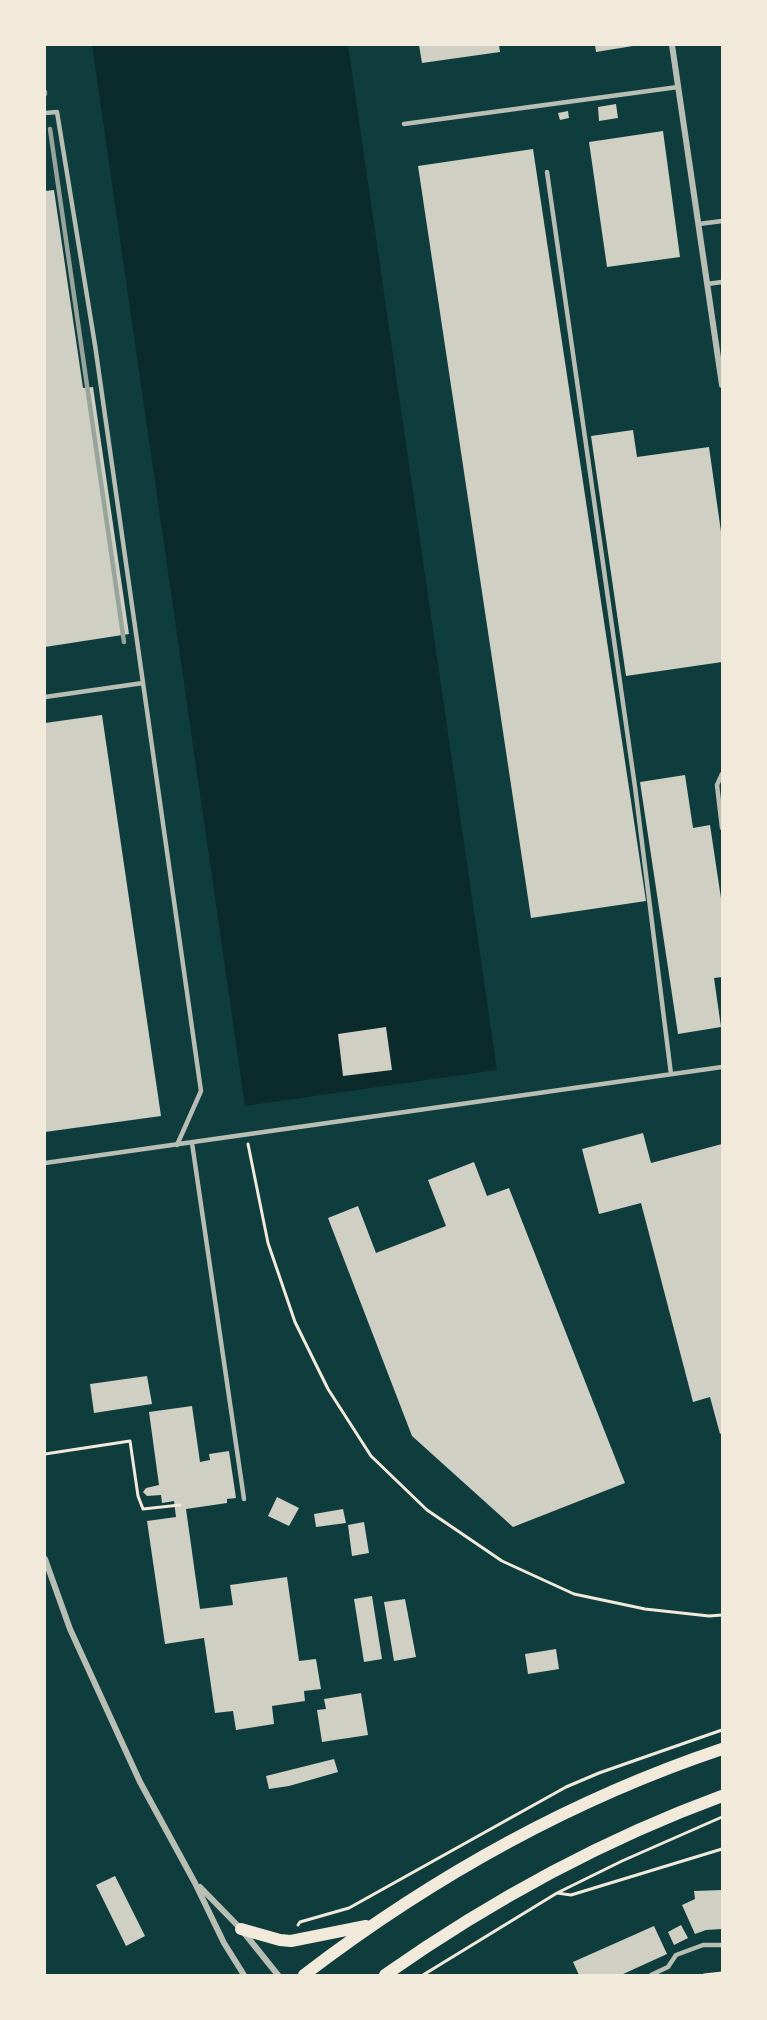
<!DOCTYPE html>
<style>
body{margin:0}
#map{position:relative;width:767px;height:2020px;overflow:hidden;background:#0f3d3e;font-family:"Fira Sans",sans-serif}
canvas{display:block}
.frame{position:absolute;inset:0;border:46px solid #f1e9da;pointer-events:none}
</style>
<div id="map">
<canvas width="767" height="2020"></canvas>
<div class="frame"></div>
</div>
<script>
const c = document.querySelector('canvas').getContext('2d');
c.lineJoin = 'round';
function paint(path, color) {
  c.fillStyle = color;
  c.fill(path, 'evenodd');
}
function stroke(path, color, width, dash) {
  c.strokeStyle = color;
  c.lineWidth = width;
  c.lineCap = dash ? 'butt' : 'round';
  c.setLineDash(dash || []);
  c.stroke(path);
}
paint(new Path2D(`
 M92,45H348L497,1070L245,1106Z`), '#0a2a2b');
paint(new Path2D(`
 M419,45H499L500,52L422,63Z
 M595,45H633V46L596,52Z
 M616,104L618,118L599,121L598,107Z
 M568,111L569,118L560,120L558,113Z
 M663,131L680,257L607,267L589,142Z
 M533,149L646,901L531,918L418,166Z
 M54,190L83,388L93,387L129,634L45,647V191Z
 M633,430L637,457L709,447L722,539V662L626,676L591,436Z
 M102,715L161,1116L45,1132V723Z
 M685,775L693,828L710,825L722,905V977L714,978L721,1027L678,1034L640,782Z
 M386,1027L392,1070L343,1076L338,1034Z
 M643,1133L651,1163L722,1144V1433L720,1434L710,1397L693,1402L641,1203L599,1214L582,1149Z
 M474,1162L487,1196L509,1188L625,1483L513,1527L412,1436L328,1218L358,1206L376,1253L446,1226L428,1180Z
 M147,1376L152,1404L94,1413L90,1384Z
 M192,1406L200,1462L210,1460L209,1454L229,1451L236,1498L227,1499V1503L186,1509L200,1609L233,1605L230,1585L287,1577L299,1661L316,1659L321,1689L304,1691L305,1701L272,1706L274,1724L236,1730L233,1711L215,1713L204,1638L165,1644L147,1521L176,1517L174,1501L162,1503L161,1495L147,1496L143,1492L146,1488L159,1485L149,1412Z
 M277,1497L299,1508L289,1526L268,1516Z
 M343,1509L346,1523L316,1527L314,1514Z
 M364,1522L369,1553L352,1556L348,1525Z
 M372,1596L382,1659L364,1662L354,1599Z
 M405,1599L416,1657L394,1661L384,1602Z
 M556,1649L559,1669L528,1674L525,1654Z
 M361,1693L368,1735L322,1742L317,1710L326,1709L324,1699Z
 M334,1759L338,1772L289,1786L269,1789L266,1776Z
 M115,1876L145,1936L126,1946L96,1885Z
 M722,1890V1929L706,1930L695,1934L682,1905L695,1899L694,1891Z
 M681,1925L688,1938L674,1945L668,1932Z
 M654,1926L667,1954L621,1975H579L573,1962Z`), '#cfcfc3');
stroke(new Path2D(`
 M248,1144L268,1243L295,1322L328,1389L371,1456L427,1510L502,1561L574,1594L645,1609L709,1616L722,1615
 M45,1454L130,1441L138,1496L143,1509L180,1505
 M557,1893L571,1895L722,1849
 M298,1925L300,1922L349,1908L566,1787L599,1773L722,1730
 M423,1975L557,1893L622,1861L722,1817
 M704,1975L722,1973`), '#f1e9da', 3);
stroke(new Path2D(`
 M45,113L57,112L95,345L201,1091L177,1145
 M404,124L678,87
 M547,172L635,787L671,1074
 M699,224L722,221
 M707,284L722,282
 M45,697L143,683
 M722,774L717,785L722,828
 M192,1143L244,1499
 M45,1163L722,1067
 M651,1975L668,1967L676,1955L703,1945H722`), '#b8beb3', 4.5);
stroke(new Path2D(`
 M672,45L722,385
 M45,1559L70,1629L140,1782L195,1883L224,1943L244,1975
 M200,1887L241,1929L278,1975`), '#b8beb3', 6);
stroke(new Path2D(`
 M241,1929L280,1940L291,1941L366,1926
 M304,1975C431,1878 570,1800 722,1749
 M385,1975C489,1902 602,1840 722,1796`), '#f1e9da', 12);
stroke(new Path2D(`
 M45,92V94
 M50,129L124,642`), '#97a49c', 4.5);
</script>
